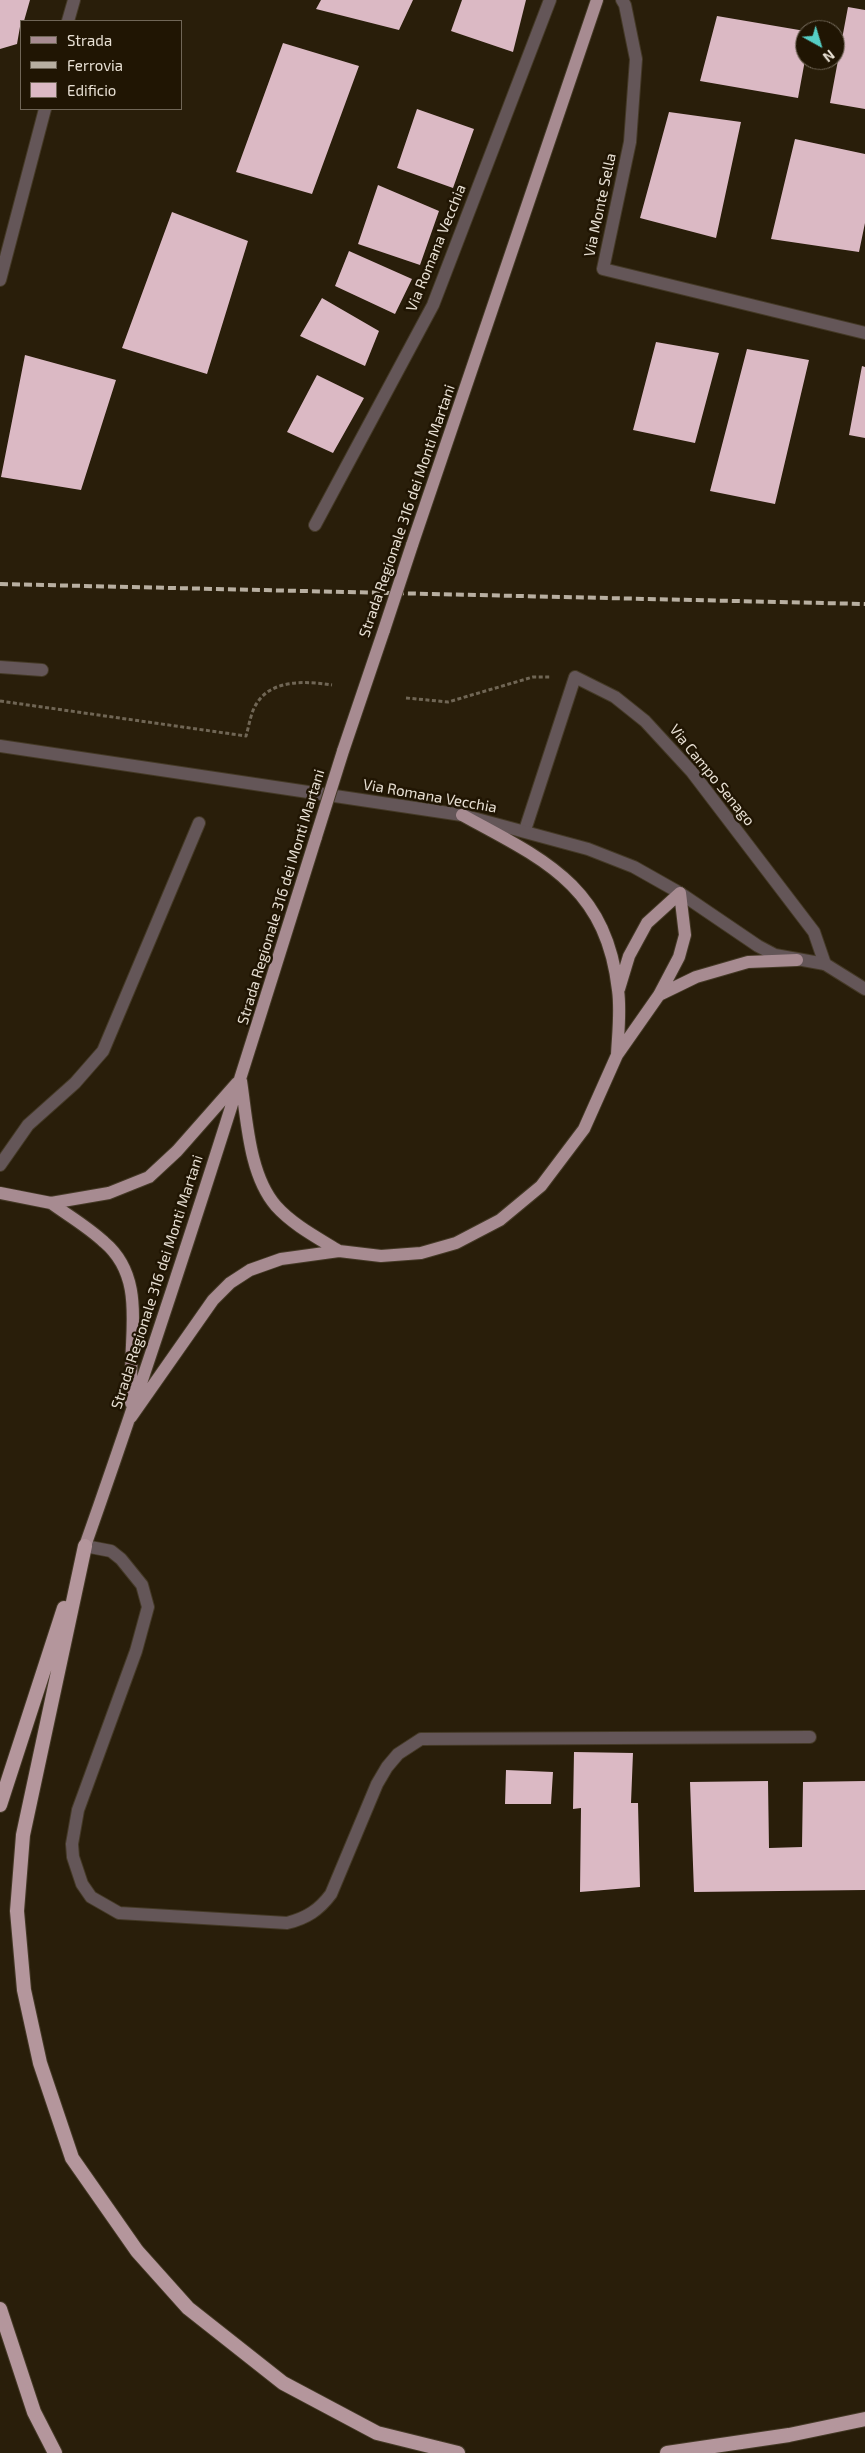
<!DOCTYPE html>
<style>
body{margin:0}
#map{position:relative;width:865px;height:2453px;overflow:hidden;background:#291e0a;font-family:"Exo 2",sans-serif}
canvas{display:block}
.legend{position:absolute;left:20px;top:20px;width:162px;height:90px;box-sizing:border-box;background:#201503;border:1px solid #706657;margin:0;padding:6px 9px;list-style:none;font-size:15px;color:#e8e0d4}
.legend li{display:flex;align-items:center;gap:10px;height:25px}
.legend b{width:25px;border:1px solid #706657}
.north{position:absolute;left:795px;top:20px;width:50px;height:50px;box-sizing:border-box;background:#201503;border:1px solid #706657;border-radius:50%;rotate:141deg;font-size:14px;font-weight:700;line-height:20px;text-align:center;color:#e8e0d4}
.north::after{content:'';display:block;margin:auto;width:18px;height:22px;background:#55cec5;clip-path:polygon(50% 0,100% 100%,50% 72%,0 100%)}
</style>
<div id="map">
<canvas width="865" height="2453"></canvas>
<ul class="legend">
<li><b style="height:6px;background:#a78b91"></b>Strada</li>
<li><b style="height:6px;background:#b8afa1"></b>Ferrovia</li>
<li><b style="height:14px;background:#dbb9c4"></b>Edificio</li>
</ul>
<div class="north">N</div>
</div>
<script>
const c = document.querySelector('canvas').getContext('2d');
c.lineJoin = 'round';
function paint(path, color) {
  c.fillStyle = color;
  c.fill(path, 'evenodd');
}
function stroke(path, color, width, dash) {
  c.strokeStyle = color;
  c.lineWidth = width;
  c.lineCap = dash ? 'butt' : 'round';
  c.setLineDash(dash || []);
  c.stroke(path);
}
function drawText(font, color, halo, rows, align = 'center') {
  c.font = font + ' "Exo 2",sans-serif';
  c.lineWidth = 5;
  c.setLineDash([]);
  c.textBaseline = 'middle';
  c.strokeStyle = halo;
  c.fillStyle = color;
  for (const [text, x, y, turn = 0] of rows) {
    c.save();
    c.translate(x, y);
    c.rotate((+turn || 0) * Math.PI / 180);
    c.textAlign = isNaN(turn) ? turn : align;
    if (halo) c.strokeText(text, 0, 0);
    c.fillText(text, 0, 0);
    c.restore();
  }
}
paint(new Path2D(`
 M0,0H30L24,21H21L17,44L0,49Z
 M321,0H413L399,30L316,9Z
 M462,0H526L513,52L451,31Z
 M848,7L865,10V109L830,103Z
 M717,16L805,31V60L798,98L700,81Z
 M283,43L359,66L312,194L236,172Z
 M417,109L474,129L453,188L397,168Z
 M669,112L741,122L716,238L640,218Z
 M795,139L865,154V223L859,252L771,239Z
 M378,185L439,211L420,265L358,244Z
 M172,212L248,241L207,374L122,348Z
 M349,251L412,279L395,314L335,286Z
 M322,298L379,331L365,366L300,336Z
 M656,342L719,353L695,443L633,430Z
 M747,349L809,360L775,504L710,491Z
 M25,355L116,380L81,490L1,477Z
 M862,366L865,367V438L849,435Z
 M317,375L364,398L333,453L287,432Z
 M574,1752L633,1753L631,1803H638L640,1887L580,1892L581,1808L573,1809Z
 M506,1770L553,1772L551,1804H505Z
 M768,1781L769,1848L802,1847L803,1782L865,1781V1890L694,1892L690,1782Z`), '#dbb9c4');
const service = new Path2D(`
 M0,667L42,670
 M525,830L575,677L615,697L645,721L692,772L814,932L825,964
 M0,1165L28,1125L75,1083L103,1051L199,823
 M85,1546L111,1551L121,1559L142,1585L148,1607L136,1651L78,1810L72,1844L73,1857L82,1884L91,1897L119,1913L287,1923C307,1918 319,1910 331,1894L377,1784L387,1767L398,1754L421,1739L810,1737`);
const minor = new Path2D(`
 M622,0L625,5L636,59L630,142L603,269L865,333
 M68,21L74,0
 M0,280L45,109
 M315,525L433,305L550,0
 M680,893L758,946L775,955L825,964L865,989`);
const tertiary = new Path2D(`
 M0,746L462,815L588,849L634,867L680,893`);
const primary = new Path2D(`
 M412,545L597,0
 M343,751L384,630
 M462,815C545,860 606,886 618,990C621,1011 618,1034 617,1055
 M619,989L629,956L647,923L680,893
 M659,995L696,977L748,962L797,960
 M241,1081C247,1120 249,1175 276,1206C293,1225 318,1238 339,1251
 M0,1193L51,1203L109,1193L149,1177L177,1151L237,1083
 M51,1203C69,1216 88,1227 104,1242C136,1269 134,1307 132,1345C131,1364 131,1383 131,1403
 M131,1417L213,1300L230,1283L250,1270L281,1259L339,1251L381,1256L421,1253L456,1243L500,1220L541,1186L584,1129L617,1055L659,995L679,957L685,935L680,893
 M85,1546C168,1311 242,1074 316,837`);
const trunk = new Path2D(`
 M85,1546L23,1835L17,1911L24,1990L40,2063L72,2158L137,2251L188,2308L283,2383L377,2433L458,2453
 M0,1805L64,1608
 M0,2309L34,2412L55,2453
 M667,2453L789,2435L865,2419`);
stroke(service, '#443926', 14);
stroke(minor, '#443926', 14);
stroke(tertiary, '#443926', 14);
stroke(primary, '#443926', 14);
stroke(trunk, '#443926', 16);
stroke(new Path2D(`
 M406,698L448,702L533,677H550
 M0,701L246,736C249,726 251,711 257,703C272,679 307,681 332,685`), '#706655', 3, [4, 2.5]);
stroke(service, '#645658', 12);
stroke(minor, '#645658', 12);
stroke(tertiary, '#645658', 12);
stroke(primary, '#a78b91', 12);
stroke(trunk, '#b4969c', 14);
stroke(new Path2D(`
 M0,584L865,604`), '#b8afa1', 4, [8, 4]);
const primaryBridge = new Path2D(`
 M384,630L412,545
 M316,837L343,751`);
stroke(primaryBridge, '#443926', 14, []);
stroke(primaryBridge, '#a78b91', 12);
drawText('15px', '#e8e0d4', '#201503', [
 ["Via Monte Sella",600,205,-78],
 ["Via Romana Vecchia",436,248,-68],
 ["Strada Regionale 316 dei Monti Martani",407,511,-71],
 ["Via Campo Senago",712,775,51],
 ["Via Romana Vecchia",430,796,10],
 ["Strada Regionale 316 dei Monti Martani",281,897,-73],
 ["Strada Regionale 316 dei Monti Martani",157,1282,-72]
]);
</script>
